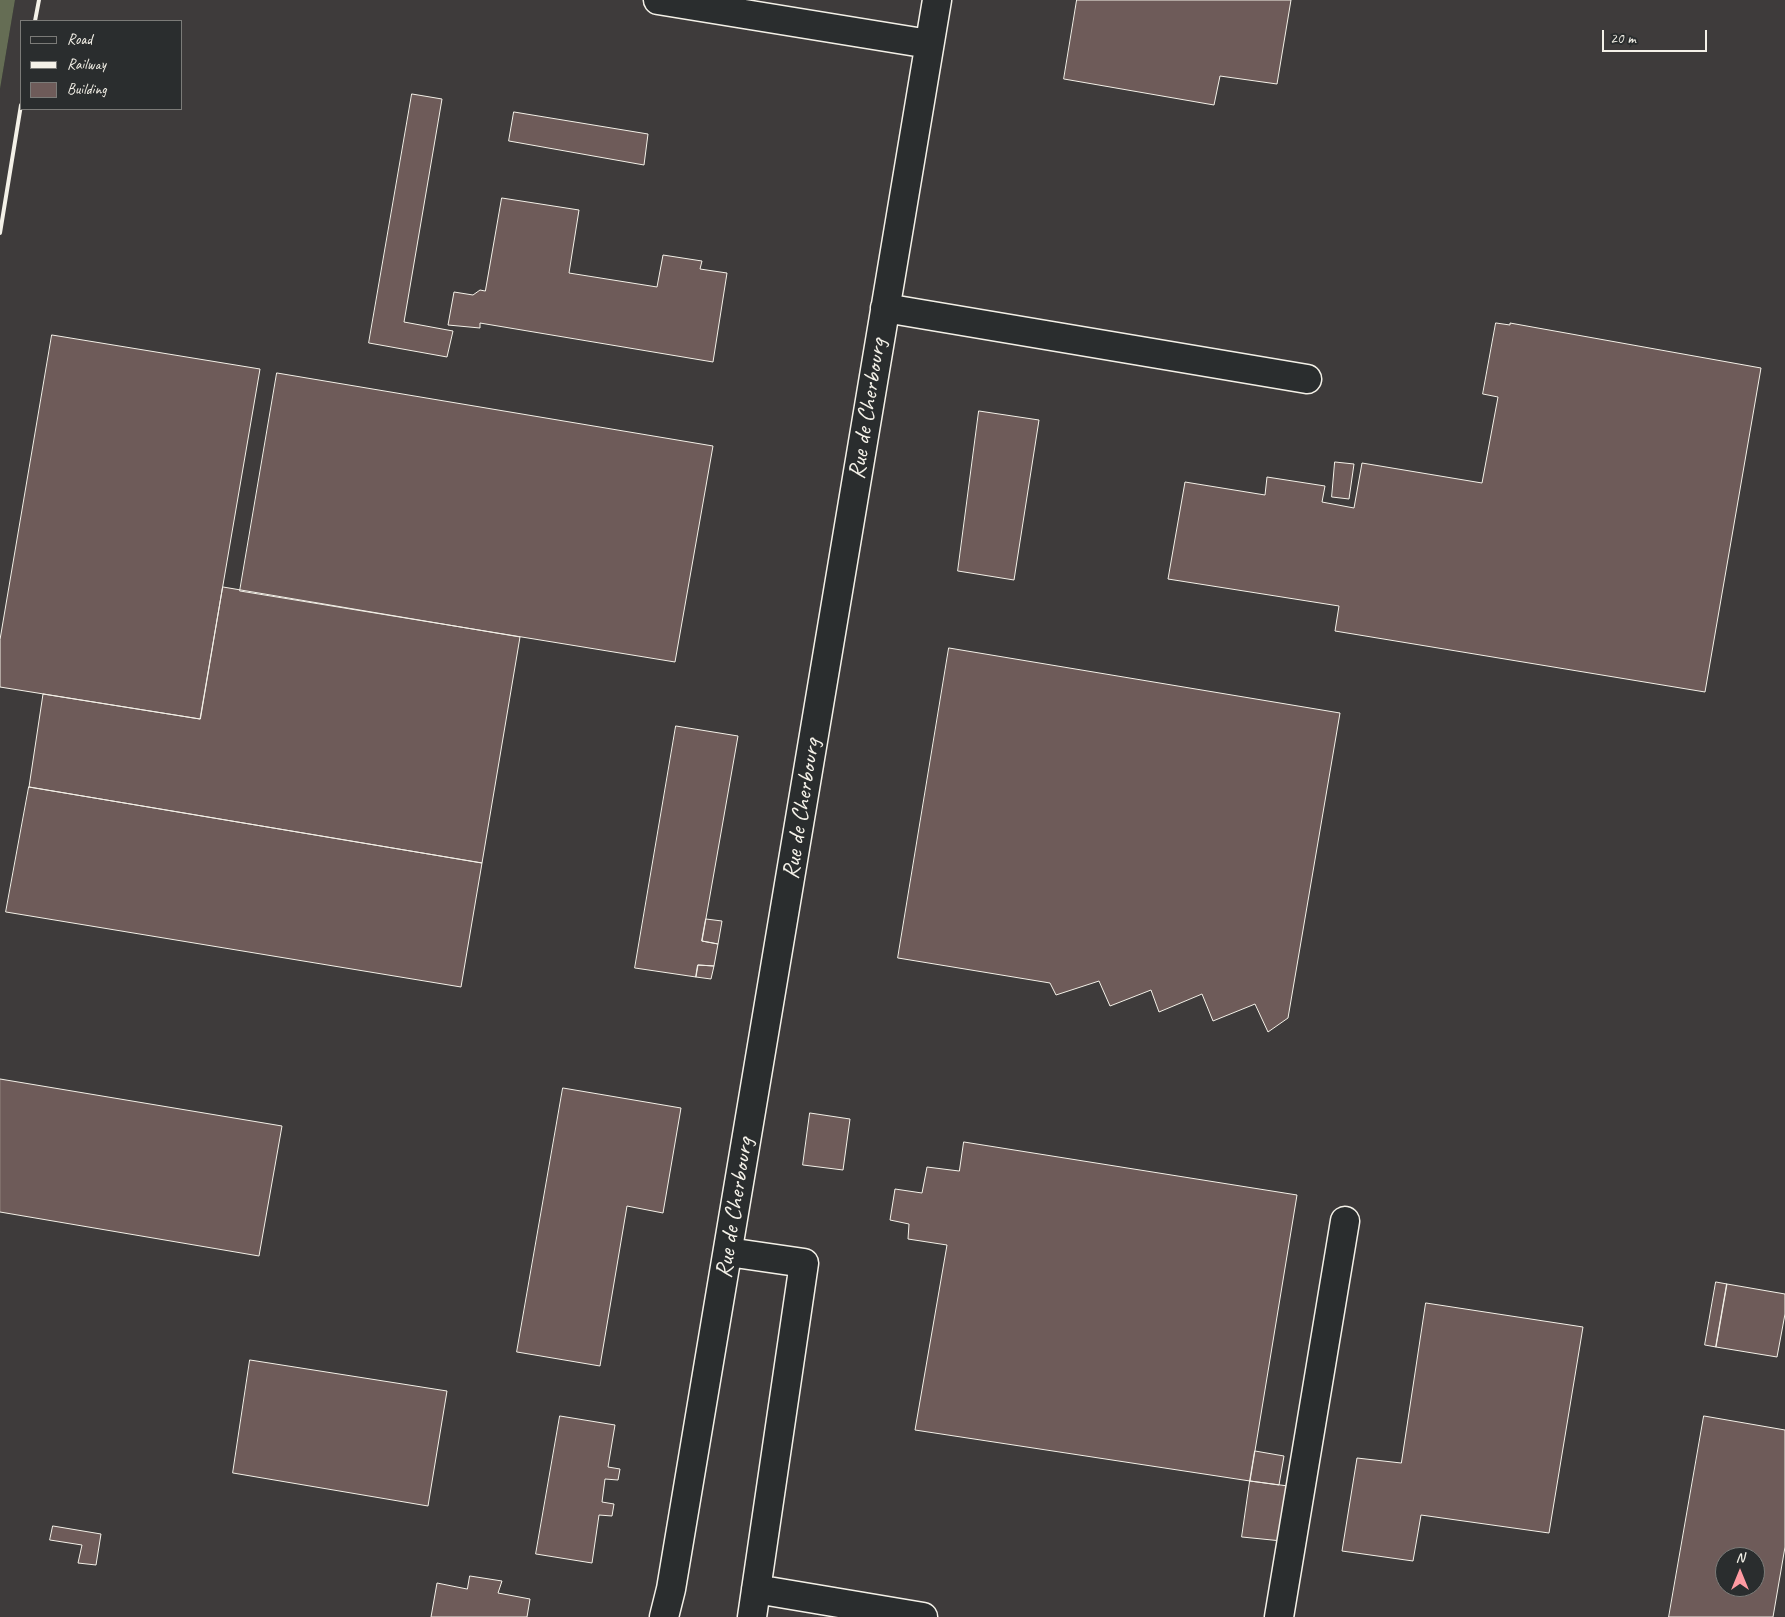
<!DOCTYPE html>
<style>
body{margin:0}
#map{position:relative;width:1785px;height:1617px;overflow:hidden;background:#2a2d2e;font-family:Caveat,sans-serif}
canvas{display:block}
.legend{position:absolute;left:20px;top:20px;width:162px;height:90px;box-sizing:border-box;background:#2a2d2e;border:1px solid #7b7b78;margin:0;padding:6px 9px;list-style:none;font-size:15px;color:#f4f1e8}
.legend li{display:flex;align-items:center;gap:10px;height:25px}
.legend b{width:25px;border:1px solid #7b7b78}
.north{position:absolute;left:1715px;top:1547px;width:50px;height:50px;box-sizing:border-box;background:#2a2d2e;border:1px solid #7b7b78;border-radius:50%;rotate:0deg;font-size:14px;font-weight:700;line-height:20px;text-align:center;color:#f4f1e8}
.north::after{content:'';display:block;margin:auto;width:18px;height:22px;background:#ff9aa2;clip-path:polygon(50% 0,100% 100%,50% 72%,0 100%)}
.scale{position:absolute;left:1602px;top:30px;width:105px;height:22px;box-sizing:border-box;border:2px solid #f4f1e8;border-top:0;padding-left:6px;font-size:15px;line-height:18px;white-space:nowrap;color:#f4f1e8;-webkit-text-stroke:4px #2a2d2e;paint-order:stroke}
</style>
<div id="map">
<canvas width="1785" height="1617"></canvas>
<ul class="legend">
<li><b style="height:6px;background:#2a2d2e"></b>Road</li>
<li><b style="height:6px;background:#f4f1e8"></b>Railway</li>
<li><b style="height:14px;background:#6e5b59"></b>Building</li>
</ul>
<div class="north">N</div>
<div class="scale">20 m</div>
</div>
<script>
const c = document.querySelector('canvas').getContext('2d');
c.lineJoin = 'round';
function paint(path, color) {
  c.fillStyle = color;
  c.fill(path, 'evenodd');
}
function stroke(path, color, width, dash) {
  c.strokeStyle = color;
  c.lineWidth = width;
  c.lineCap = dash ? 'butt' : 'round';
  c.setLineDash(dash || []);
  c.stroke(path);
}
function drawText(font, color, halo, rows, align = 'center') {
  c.font = font + ' Caveat,sans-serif';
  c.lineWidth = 4;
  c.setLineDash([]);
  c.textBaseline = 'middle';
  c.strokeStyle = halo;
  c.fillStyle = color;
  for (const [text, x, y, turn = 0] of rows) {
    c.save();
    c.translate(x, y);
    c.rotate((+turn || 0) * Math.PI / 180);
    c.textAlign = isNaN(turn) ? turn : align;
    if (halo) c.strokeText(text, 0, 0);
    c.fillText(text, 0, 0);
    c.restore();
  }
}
paint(new Path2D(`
 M15,0H1785V1617H0V89ZM21,21H181V109H21ZM1725,1557H1755V1587H1725Z`), '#3e3b3b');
paint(new Path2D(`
 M0,0H15L0,89Z`), '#656d54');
const building = new Path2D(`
 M1077,0H1291L1277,84L1220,76L1214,105L1064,79Z
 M412,94L442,99L404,322L453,331L447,357L369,343Z
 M514,112L648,134L644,165L509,141Z
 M502,198L579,210L569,273L657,287L663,255L702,261L700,269L727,273L713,362L480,323V328L448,325L454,292L473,295L480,290L485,291Z
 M1496,323L1510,325V323L1761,368L1705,692L1335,631L1339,606L1168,579L1185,482L1265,495L1267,477L1325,486L1322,502L1354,508L1362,463L1482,483L1498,397L1483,394Z
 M52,335L260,369L200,719L0,687V640Z
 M277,373L713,446L675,662L240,591Z
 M979,411L1039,420L1014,580L958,571Z
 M1335,462L1354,464L1349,499L1332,497Z
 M223,587L520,637L482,863L29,787L43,694L200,719Z
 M949,648L1340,713L1288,1018L1268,1032L1255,1004L1213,1021L1202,994L1159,1012L1151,990L1110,1006L1099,981L1056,995L1050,983L898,958Z
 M676,726L738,736L702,941L718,944L714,966L698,965L696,977L635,968Z
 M29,787L482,863L461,987L6,912Z
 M706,919L722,921L718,944L702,941Z
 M698,965L714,966L711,979L696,977Z
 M0,1079L282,1126L259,1256L0,1212Z
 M563,1088L681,1108L663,1213L627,1206L600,1366L517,1352Z
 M810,1113L850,1119L843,1170L803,1165Z
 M964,1142L1297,1195L1250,1481L915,1430L947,1245L908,1239L909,1224L890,1220L895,1189L922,1193L927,1167L959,1171Z
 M1716,1282L1727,1284L1716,1347L1705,1345Z
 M1727,1284L1785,1294V1314L1777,1357L1716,1347Z
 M1426,1303L1583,1327L1549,1533L1421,1515L1413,1561L1342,1551L1357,1458L1401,1463Z
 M250,1360L447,1391L428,1506L233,1473Z
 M560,1416L615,1425L608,1467L620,1469L618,1480L605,1479L602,1502L614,1504L612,1516L599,1515L592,1563L536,1554Z
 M1704,1416L1785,1430V1547L1773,1617H1669ZM1725,1557H1755V1587H1725Z
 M1255,1451L1284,1456L1279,1485L1250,1481Z
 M1250,1481L1288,1486L1282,1541L1242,1537Z
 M53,1526L101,1534L96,1565L78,1563L82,1545L50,1540Z
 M470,1576L502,1581L498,1593L530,1599L527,1617H431L437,1583L467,1589Z`);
paint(building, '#6e5b59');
stroke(building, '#f4f1e8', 1);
const minor = new Path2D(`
 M658,0L929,44
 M885,308L1307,379
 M728,1252L804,1263L752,1617
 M756,1589L923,1617
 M664,1617L671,1589L937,0
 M1279,1617L1345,1221`);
stroke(minor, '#f4f1e8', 31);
stroke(minor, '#2a2d2e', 28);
stroke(new Path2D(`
 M35,21L39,0
 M0,233L21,105`), '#f4f1e8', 4);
drawText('24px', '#f4f1e8', '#2a2d2e', [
 ["Rue de Cherbourg",868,409,-81],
 ["Rue de Cherbourg",802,809,-81],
 ["Rue de Cherbourg",735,1208,-81]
]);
</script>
